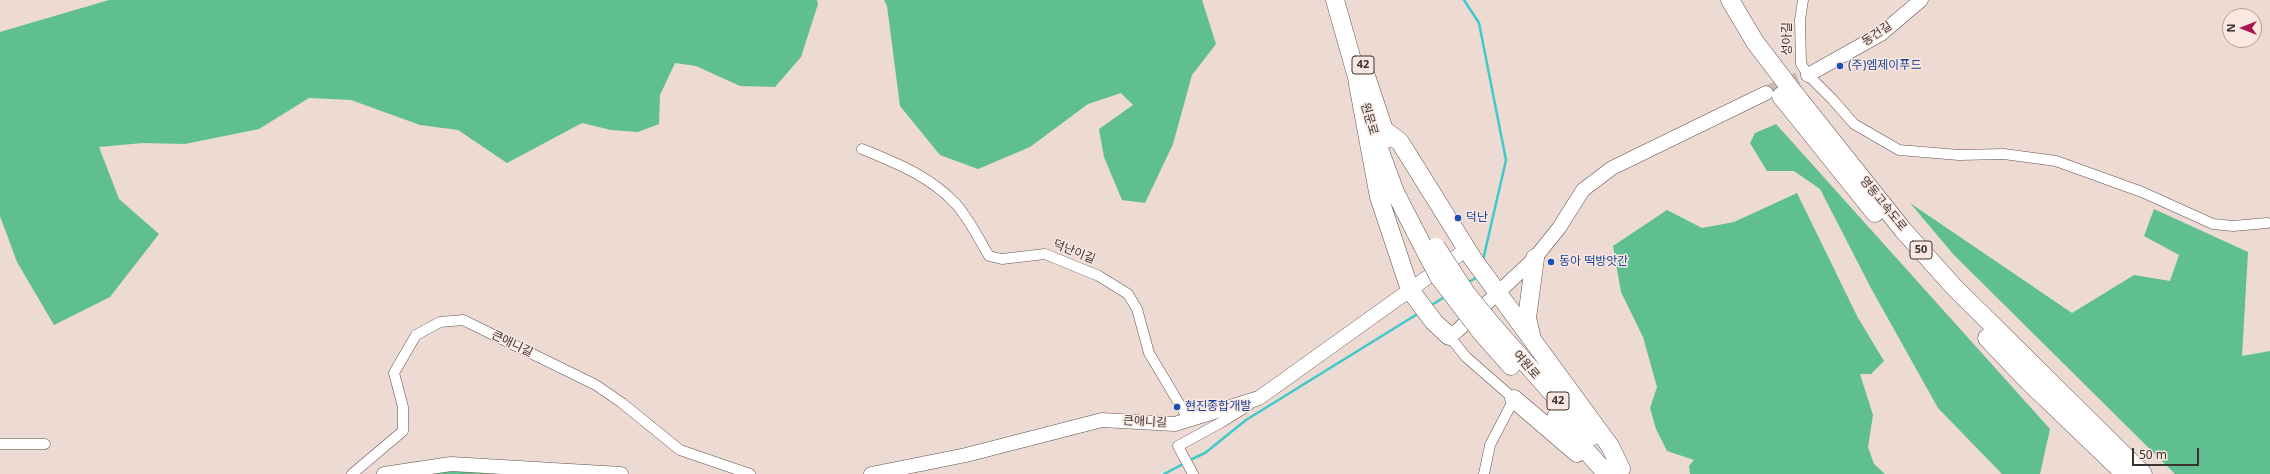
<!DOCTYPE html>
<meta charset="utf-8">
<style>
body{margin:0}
#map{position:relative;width:2270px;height:474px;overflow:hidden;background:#ecdad3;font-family:"Noto Sans",sans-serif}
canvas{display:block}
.north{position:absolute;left:2222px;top:8px;width:40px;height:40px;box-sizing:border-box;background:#f9e7e0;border:1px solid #ad9f9a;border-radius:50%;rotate:270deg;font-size:11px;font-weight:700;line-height:16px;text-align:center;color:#3a3330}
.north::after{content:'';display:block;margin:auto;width:14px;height:18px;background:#a9164e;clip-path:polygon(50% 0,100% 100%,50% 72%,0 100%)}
.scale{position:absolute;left:2132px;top:448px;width:67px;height:18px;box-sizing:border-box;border:2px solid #3a3330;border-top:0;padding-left:5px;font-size:12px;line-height:14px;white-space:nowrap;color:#3a3330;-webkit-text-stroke:3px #f9e7e0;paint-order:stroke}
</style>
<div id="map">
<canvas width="2270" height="474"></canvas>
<div class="north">N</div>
<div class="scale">50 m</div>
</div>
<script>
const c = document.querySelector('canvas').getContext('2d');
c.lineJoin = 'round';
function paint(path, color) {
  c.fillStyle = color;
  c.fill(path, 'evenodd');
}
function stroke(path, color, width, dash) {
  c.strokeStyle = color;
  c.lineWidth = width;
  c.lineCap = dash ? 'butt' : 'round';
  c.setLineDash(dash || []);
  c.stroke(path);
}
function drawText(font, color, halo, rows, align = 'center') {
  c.font = font + ' "Noto Sans","Noto Sans KR",sans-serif';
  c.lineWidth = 3;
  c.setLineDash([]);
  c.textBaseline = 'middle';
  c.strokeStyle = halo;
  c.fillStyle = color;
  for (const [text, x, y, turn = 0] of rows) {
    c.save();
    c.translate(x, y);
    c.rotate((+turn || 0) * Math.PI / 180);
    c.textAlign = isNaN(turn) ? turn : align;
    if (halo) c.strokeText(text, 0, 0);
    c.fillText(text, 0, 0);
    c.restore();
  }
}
paint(new Path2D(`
 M109,0H817L818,4L801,57L775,87L740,86L696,66L675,63L660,95L659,124L638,132L611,130L582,123L507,163L458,130L420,125L351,100L309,98L259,129L185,144L143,143L99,147L119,199L159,234L110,297L54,325L17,262L0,216V32Z
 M884,0H1202L1216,44L1192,75L1173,144L1145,203L1122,200L1104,157L1099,129L1133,105L1121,93L1088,104L1030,147L978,169L940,155L900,106L887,6Z
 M1776,124L2050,429L2040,474H2002L1938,408L1872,290L1820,189L1794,171H1767L1750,143L1755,133Z
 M1797,193L1858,318L1884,361L1871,374H1860L1873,415L1868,447L1874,464L1885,474H1690L1689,466L1694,460L1667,451L1656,429L1650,408L1657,387L1643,337L1621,292L1613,246L1667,210L1702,228L1734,222Z
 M1910,203L2072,313L2134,275L2170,281L2179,255L2144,236L2154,209L2248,252L2242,356L2270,351V474H2175L1954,255Z
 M417,469L552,474H426Z`), '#5fbf90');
stroke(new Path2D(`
 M1464,0L1479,23L1506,160L1483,260
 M1467,283L1479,276
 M1430,306L1446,296
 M1190,460L1205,453L1246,420L1419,313
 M1164,474L1185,463`), '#3fc9c9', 2.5);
stroke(new Path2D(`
 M1766,93L1808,75`), '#c8b9b2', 14, [14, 7]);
const street = new Path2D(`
 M1803,0L1800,20L1801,64L1808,75L1833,100L1854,124L1899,150L1959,155L2004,154L2056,161L2142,192L2213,224L2233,226L2267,223
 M862,149C896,163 930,176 956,204C969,219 979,239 989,256L1002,259L1045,254L1099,276L1128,294L1137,309L1149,353L1189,420
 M1449,336L1466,357L1514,399L1490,445L1484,474
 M0,444H45
 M352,474L403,431V407L394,373L416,335L440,322L463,320L596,385L622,403L680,450L750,474
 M1193,474L1178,446L1222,422L1249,405`);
const secondary = new Path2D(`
 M1808,75L1881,34L1921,0
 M1449,336L1457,331L1535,258L1559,228L1583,190L1612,168L1766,93
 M384,474L451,464L621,474
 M871,474L966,455L1102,420L1175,424L1259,398L1467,249`);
const highway = new Path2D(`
 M1335,0L1362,95
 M1730,0L1755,42L1790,88L1903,230L1954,287L2143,474
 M1366,76L1387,139
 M1358,84L1379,197L1410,290L1434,322L1449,336
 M1781,96L1875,213
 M1383,129L1400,142L1473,259L1610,446L1621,469
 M1377,143L1395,192L1416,233
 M1493,326L1591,437
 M1481,332L1511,366
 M1987,338L2028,381L2125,474
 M1532,339L1527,318L1535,258
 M1514,399L1577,453
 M1556,417L1607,474`);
stroke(street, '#61524c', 11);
stroke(secondary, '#61524c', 15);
stroke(highway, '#61524c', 19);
stroke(street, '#fff', 10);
stroke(secondary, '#fff', 14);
stroke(highway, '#fff', 18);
const highwayBridge = new Path2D(`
 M1416,233L1439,277L1481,332
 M1436,247L1466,293L1493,326`);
stroke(highwayBridge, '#61524c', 19, []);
stroke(highwayBridge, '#fff', 18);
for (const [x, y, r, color] of [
 [1840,66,4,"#1a4fb4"],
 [1458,218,4,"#1a4fb4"],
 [1551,262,4,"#1a4fb4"],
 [1177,407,4,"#1a4fb4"]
]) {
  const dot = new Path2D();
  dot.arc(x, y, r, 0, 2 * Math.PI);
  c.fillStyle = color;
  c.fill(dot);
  stroke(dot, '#f9e7e0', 1.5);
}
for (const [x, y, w] of [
 [1363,65,22],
 [1921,250,22],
 [1558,401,22]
]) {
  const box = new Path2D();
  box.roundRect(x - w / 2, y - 9, w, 18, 3);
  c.fillStyle = '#f9e7e0';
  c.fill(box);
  stroke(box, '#3a3330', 1);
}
drawText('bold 11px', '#3a3330', null, [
 ["42",1363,65],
 ["50",1921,250],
 ["42",1558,401]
]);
drawText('12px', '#3a3330', '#f9e7e0', [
 ["동건길",1877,34,-34],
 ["성아길",1788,39,-90],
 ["원문로",1369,119,73],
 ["영동고속도로",1883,204,51],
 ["덕난이길",1074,252,22],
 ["큰애니길",512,344,26],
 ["여원로",1526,365,49],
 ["큰애니길",1145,422,3]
]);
drawText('12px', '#164399', '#f9e7e0', [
 ["(주)엠제이푸드",1848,66],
 ["덕난",1466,218],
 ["동아 떡방앗간",1559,262],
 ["현진종합개발",1185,407]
], 'left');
</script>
